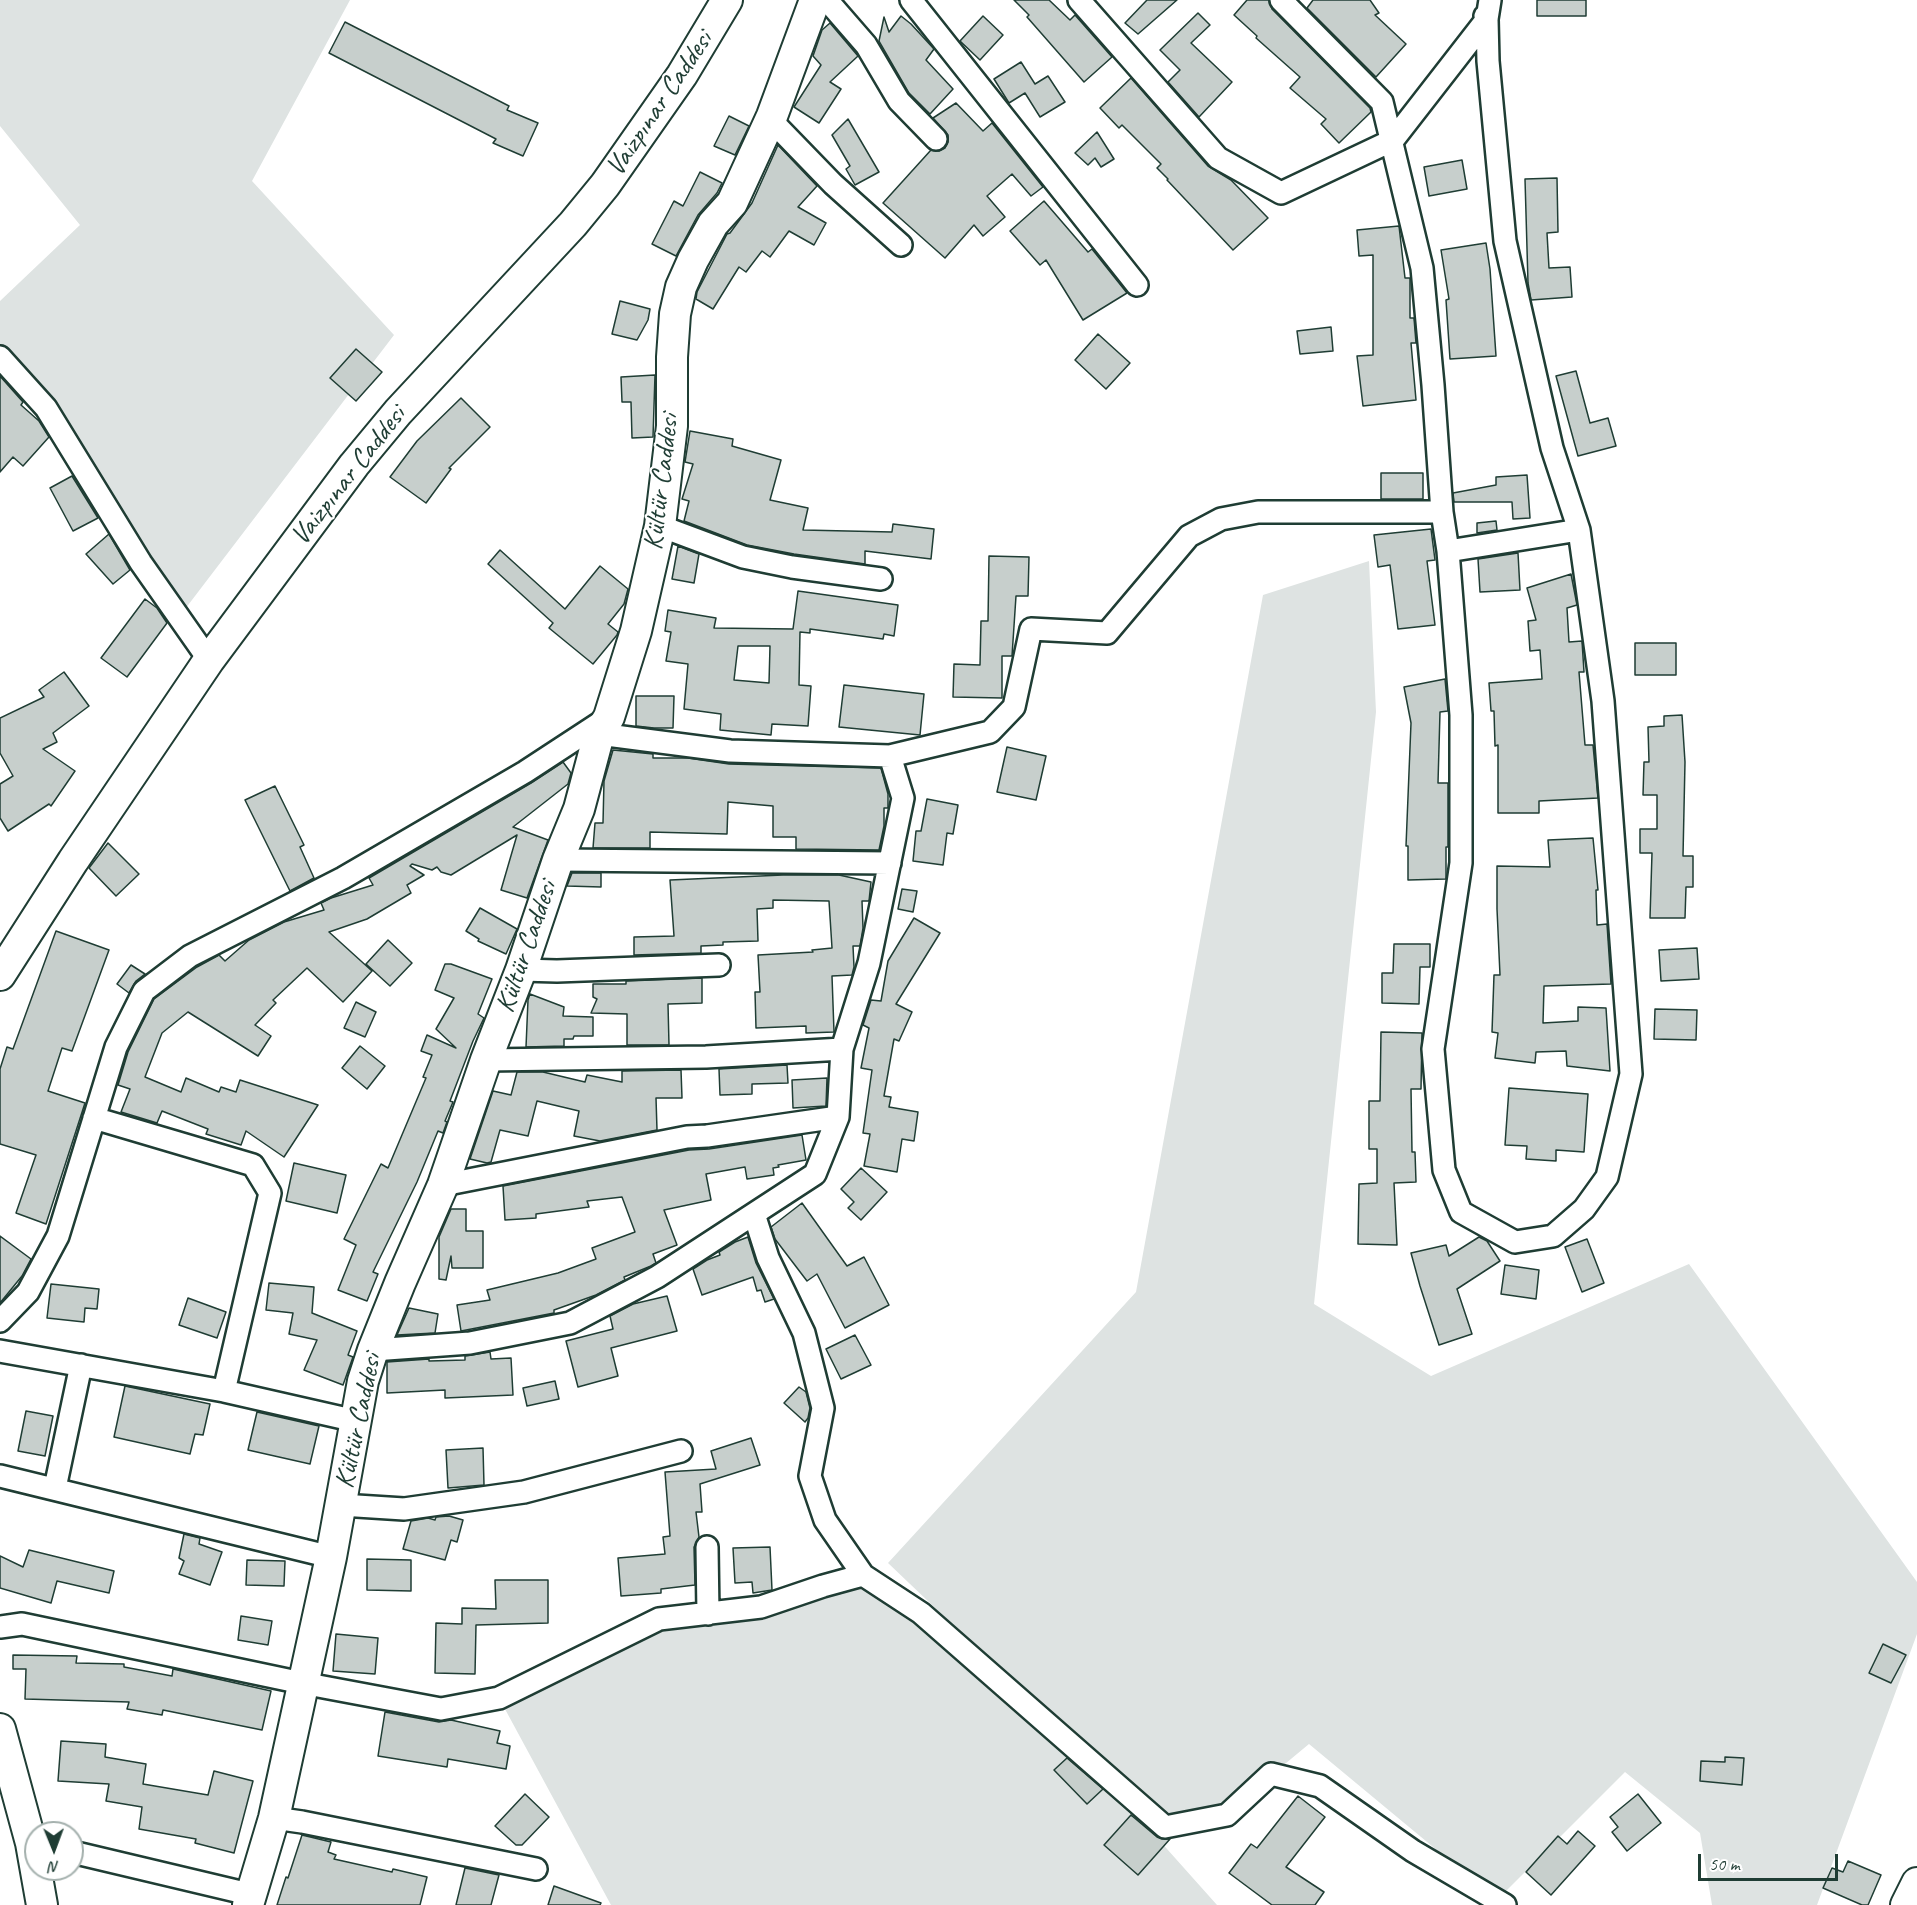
<!DOCTYPE html>
<meta charset="utf-8">
<style>
body{margin:0}
#map{position:relative;width:1917px;height:1905px;overflow:hidden;background:#fff;font-family:Caveat,sans-serif}
canvas{display:block}
.north{position:absolute;left:24px;top:1821px;width:60px;height:60px;box-sizing:border-box;background:#fff;border:2px solid #a5b1ae;border-radius:50%;rotate:179deg;font-size:16px;font-weight:700;line-height:24px;text-align:center;color:#1f3d34}
.north::after{content:'';display:block;margin:auto;width:21px;height:27px;background:#1f3d34;clip-path:polygon(50% 0,100% 100%,50% 72%,0 100%)}
.scale{position:absolute;left:1698px;top:1854px;width:140px;height:27px;box-sizing:border-box;border:3px solid #1f3d34;border-top:0;padding-left:8px;font-size:18px;line-height:21px;white-space:nowrap;color:#1f3d34;-webkit-text-stroke:4px #fff;paint-order:stroke}
</style>
<div id="map">
<canvas width="1917" height="1905"></canvas>
<div class="north">N</div>
<div class="scale">50 m</div>
</div>
<script>
const c = document.querySelector('canvas').getContext('2d');
c.lineJoin = 'round';
function paint(path, color) {
  c.fillStyle = color;
  c.fill(path, 'evenodd');
}
function stroke(path, color, width, dash) {
  c.strokeStyle = color;
  c.lineWidth = width;
  c.lineCap = dash ? 'butt' : 'round';
  c.setLineDash(dash || []);
  c.stroke(path);
}
function drawText(font, color, halo, rows, align = 'center') {
  c.font = font + ' Caveat,sans-serif';
  c.lineWidth = 4.5;
  c.setLineDash([]);
  c.textBaseline = 'middle';
  c.strokeStyle = halo;
  c.fillStyle = color;
  for (const [text, x, y, turn = 0] of rows) {
    c.save();
    c.translate(x, y);
    c.rotate((+turn || 0) * Math.PI / 180);
    c.textAlign = isNaN(turn) ? turn : align;
    if (halo) c.strokeText(text, 0, 0);
    c.fillText(text, 0, 0);
    c.restore();
  }
}
paint(new Path2D(`
 M0,0H350L252,181L394,335L179,617L0,365V301L80,225L0,126Z
 M1369,561L1376,712L1314,1304L1431,1376L1689,1264L1917,1582V1634L1817,1905H1712L1700,1833L1625,1772L1497,1900L1309,1744L1244,1798L1165,1827L888,1563L1136,1292L1263,595Z
 M863,1575L1159,1840L1217,1905H611L499,1698L659,1619Z`), '#dee3e2');
const building = new Path2D(`
 M1014,0H1049L1070,20L1075,15L1112,57L1084,82L1027,17L1029,15Z
 M1147,0H1177L1138,34L1125,23Z
 M1247,0H1269L1272,9L1370,108L1371,112L1339,143L1321,124L1326,119L1290,88L1300,77L1256,38L1257,36L1234,15Z
 M1313,0H1370L1379,13L1375,15L1406,44L1376,77L1307,8Z
 M1537,0H1586V16H1537Z
 M1198,13L1210,25L1191,43L1232,82L1199,117L1168,82L1180,70L1160,50Z
 M901,16L911,24L934,49L926,60L953,89L930,114L909,93L879,41L884,17L889,32Z
 M983,16L1003,35L980,60L960,41Z
 M345,22L509,106L507,110L538,123L523,156L493,143L496,139L329,53Z
 M830,23L858,56L830,82L841,89L819,123L794,107L821,65L813,56L822,30Z
 M1021,62L1035,84L1048,76L1065,102L1040,117L1025,93L1009,103L994,79Z
 M1131,78L1208,166L1231,180L1268,218L1233,250L1167,180L1168,179L1157,168L1161,164L1122,125L1119,128L1100,108Z
 M956,103L983,131L992,123L1043,187L1031,196L1012,174L987,196L1005,217L983,236L974,225L945,258L883,203L931,150L939,151L945,148L948,142V135L933,118Z
 M729,116L749,126L735,155L714,146Z
 M848,119L879,172L855,185L846,169L850,166L832,135Z
 M1097,132L1114,159L1101,167L1095,158L1088,165L1075,153Z
 M778,145L817,186L798,207L826,223L814,245L789,231L770,257L762,251L746,272L739,267L713,309L696,299L697,292L727,234L730,233L752,203Z
 M1462,160L1467,189L1429,196L1424,167Z
 M700,172L722,183L717,193L698,215L676,256L652,244L674,201L683,206Z
 M1557,178L1558,232L1547,233L1549,268L1570,267L1572,297L1531,300L1528,283L1525,179Z
 M1044,201L1088,252L1092,249L1127,293L1083,320L1046,260L1040,265L1010,231Z
 M1399,226L1405,278H1410V318H1414L1416,343H1411L1416,400L1363,406L1357,356L1373,355V255L1359,256L1357,230Z
 M1486,243L1490,269L1496,356L1450,359L1446,300L1449,299L1441,250Z
 M620,301L650,309L648,320L637,340L612,334Z
 M1331,327L1333,351L1300,354L1297,331Z
 M1098,334L1130,363L1106,389L1075,360Z
 M356,349L382,372L356,401L330,378Z
 M1576,371L1590,423L1608,418L1616,446L1578,456L1556,376Z
 M655,375L653,437L632,438L631,402H622L621,377Z
 M0,376L23,402L21,405L39,421L49,437L23,466L13,457L0,472Z
 M461,398L490,427L449,468L451,469L426,503L390,477L417,441Z
 M690,431L733,439L732,446L781,460L770,500L808,508L803,530L892,532L893,524L934,529L931,559L865,551V564L794,554L747,545L684,521L689,501L682,499L693,464L685,462Z
 M1381,473H1423V499H1381Z
 M1527,475L1530,518L1513,519L1512,502H1454L1453,493L1496,485V477Z
 M72,476L98,518L73,531L50,488Z
 M1496,521L1497,530L1477,533V523Z
 M1431,529L1435,560L1427,561L1435,625L1398,629L1390,565L1378,567L1374,535Z
 M109,534L130,570L113,584L86,554Z
 M678,546L699,554L694,583L672,579Z
 M500,550L565,609L600,566L628,589L624,604L608,624L618,632L617,635L593,664L549,628L553,623L488,564Z
 M1518,553L1520,590L1480,592L1478,559Z
 M989,556L1029,557L1028,596H1016L1012,656H1002V698L953,697L954,664L980,665L981,621H988Z
 M1571,574L1577,605L1567,608L1569,642L1582,641L1584,672H1579L1585,745H1593L1598,798L1539,801V813H1498V745L1495,746L1494,711H1491L1489,683L1542,679L1540,650L1530,651L1528,621L1536,620L1527,588Z
 M798,591L898,605L894,636L884,634L883,639L810,629V633L800,632L799,685L811,686L808,726L772,724L771,735L720,730L721,714L684,709L688,664L666,661L671,632L665,631L668,610L716,618L714,628L793,629ZM738,646H770L769,683L734,680Z
 M145,599L157,608L167,623L127,677L101,658Z
 M1635,643H1676V675H1635Z
 M64,672L89,706L53,733L57,742L43,749L75,771L51,806L49,804L8,831L0,818V784L13,776L0,753V718L44,697L39,690Z
 M1445,679L1448,711L1440,712L1438,783H1448V847H1446V879L1408,880V846H1406L1411,723L1404,687Z
 M844,685L924,694L920,735L839,727Z
 M636,696H674L673,728H654L636,726Z
 M1682,715L1685,762L1683,856H1693V887H1686L1685,918H1650L1652,853H1640V829H1657V795H1643L1644,762H1649L1648,727L1664,726V716Z
 M1007,747L1046,756L1036,800L997,792Z
 M613,750L653,754V758H688L729,764L881,768L888,794V808H884V826L879,850L796,849V837H773V806L728,802L727,834L650,832V848H593L595,823H603L604,781Z
 M563,762L571,773L568,784L513,827L548,840L527,898L501,890L517,835L451,875L441,872L437,867L432,870L412,864L410,866L424,875L407,885L411,893L367,919L329,932L372,971L343,1002L307,968L273,1000L276,1003L255,1025L271,1036L258,1056L188,1012L162,1033L145,1077L181,1092L186,1078L219,1092L221,1087L236,1092L240,1080L318,1105L284,1157L246,1131L241,1145L206,1134L208,1129L162,1111L157,1123L121,1112L130,1089L118,1085L128,1052L154,999L197,967L219,955L225,961L249,940L284,922L324,910L321,903L331,898L373,885L369,878L531,783Z
 M275,786L304,845L300,847L314,878L290,891L245,800Z
 M927,799L958,805L953,834L947,833L943,865L913,861L916,831H921Z
 M1593,838L1598,890H1596L1597,925L1607,924L1611,984L1544,986L1543,1023L1578,1021V1007L1606,1008L1610,1071L1567,1066L1566,1051L1536,1052L1535,1063L1495,1058L1498,1033L1492,1032L1494,975H1500L1497,909V866L1550,867L1548,840Z
 M108,843L139,874L116,896L89,868Z
 M572,873H601V887L567,886Z
 M783,875H839L871,882L869,901H862L863,928L860,946H853L854,967L852,975L832,976L834,1032L806,1033V1026L756,1028L755,992H760L758,955L813,952L812,950L832,948L829,901L773,900V908L757,909L758,941L723,942V945L701,946V953L634,955V937L674,936L670,880Z
 M902,889L917,891L913,912L898,909Z
 M480,908L517,929L506,954L478,941L479,939L466,931Z
 M914,918L940,933L896,1004L912,1012L899,1041L894,1039L884,1096L891,1097L889,1107L918,1112L914,1141L902,1139L897,1172L864,1166L870,1134L863,1133L872,1070L861,1068L869,1028L863,1025L871,1000L881,1001L888,961Z
 M56,931L109,950L72,1051L62,1048L48,1091L85,1103L46,1224L16,1213L36,1155L0,1144V1069L7,1047L13,1049Z
 M388,940L412,963L390,986L366,964Z
 M1394,944H1430V967H1420L1419,1004L1382,1003V973H1393Z
 M1697,948L1699,979L1661,981L1659,950Z
 M445,964H451L492,979L478,1014L484,1018L473,1041L450,1101L453,1102L445,1121L447,1122L443,1133L438,1131L417,1182L373,1272L378,1274L367,1301L338,1290L356,1245L344,1239L381,1164L388,1168L426,1078L423,1077L432,1055L421,1051L427,1035L456,1048L436,1029L454,998L435,990Z
 M131,965L145,974L136,981L129,993L117,984Z
 M702,978V1003L668,1004L669,1045H627V1014L591,1013L597,999L593,997V984H626V981Z
 M530,994L564,1007L563,1016L593,1017V1036H574L573,1039H564V1046L526,1047L528,1000Z
 M356,1002L376,1012L365,1037L344,1028Z
 M1655,1009L1697,1010L1696,1040L1654,1039Z
 M1381,1032L1422,1033L1421,1089H1411L1412,1152H1415L1416,1182L1394,1183L1397,1245L1358,1244L1359,1184L1377,1183V1149H1369V1101H1380Z
 M360,1046L385,1066L367,1089L342,1068Z
 M787,1065L788,1083L752,1084V1094L720,1095L719,1069Z
 M681,1070L682,1098H656L657,1130L600,1141L574,1136L579,1111L537,1101L528,1136L500,1130L491,1162L487,1163L470,1159L493,1091L511,1095L517,1072H543L585,1082L587,1075L622,1082V1071Z
 M827,1078L826,1106L793,1108L792,1080Z
 M1509,1088L1588,1094L1584,1152L1556,1150V1161L1526,1159L1527,1146L1505,1145Z
 M802,1135L806,1160L778,1165L779,1167L773,1168L774,1175L747,1179L745,1167L706,1174L711,1200L664,1210L677,1245L653,1254L656,1263L651,1266L624,1277L625,1280L596,1295L554,1310V1313L461,1331L457,1305L490,1300L487,1290L558,1273L596,1259L592,1248L635,1232L622,1197L587,1201L589,1207L536,1214V1218L505,1220L503,1186L689,1150L709,1149Z
 M294,1163L346,1175L337,1213L286,1201Z
 M861,1168L887,1192L861,1220L848,1208L854,1202L841,1189Z
 M802,1203L847,1266L864,1257L889,1305L845,1328L817,1274L807,1281L775,1239L771,1227Z
 M451,1209H466V1231H483V1268H452L451,1256L446,1280L439,1279V1237Z
 M0,1236L31,1259L22,1276L0,1303Z
 M748,1237L756,1263L774,1299L765,1302L761,1290L757,1291L753,1277L702,1295L693,1269L707,1260L720,1255L719,1252L735,1242Z
 M1479,1237L1487,1241L1500,1261L1457,1289L1472,1334L1439,1345L1420,1286L1411,1253L1446,1245L1449,1256Z
 M1587,1239L1604,1283L1582,1292L1565,1247Z
 M1505,1265L1539,1270L1536,1299L1501,1294Z
 M269,1283L314,1287L312,1313L357,1331L348,1355L353,1357L343,1385L304,1370L317,1340L289,1334L293,1313L266,1310Z
 M51,1284L99,1289L97,1309L85,1308L84,1322L47,1318Z
 M667,1296L677,1331L611,1348L618,1376L578,1387L566,1341L613,1329L610,1316L633,1304Z
 M188,1298L226,1312L217,1338L179,1325Z
 M409,1308L438,1314L435,1333L397,1335Z
 M855,1335L871,1365L841,1379L826,1349Z
 M490,1352L491,1359L511,1358L513,1395L445,1398V1390L387,1393V1362L429,1359V1361L465,1360V1356Z
 M555,1381L559,1399L527,1406L523,1388Z
 M125,1386L210,1404L203,1435L195,1434L190,1454L114,1437Z
 M799,1387L806,1392L810,1408L808,1418L805,1422L784,1403Z
 M26,1411L53,1416L45,1456L18,1451Z
 M257,1412L319,1426L310,1464L248,1450Z
 M751,1438L760,1465L700,1484L702,1512H696L699,1537L694,1547L695,1585L661,1589V1593L621,1596L618,1558L665,1554L663,1537L670,1536L665,1472L716,1469L711,1451Z
 M483,1448L484,1485L448,1488L446,1450Z
 M449,1516L463,1520L457,1542L451,1540L445,1560L403,1549L411,1521L428,1518L435,1520L436,1517Z
 M184,1534L200,1538L199,1544L222,1552L210,1585L179,1574L184,1561L179,1558Z
 M770,1547L772,1590L753,1593L752,1582L735,1583L733,1548Z
 M29,1550L114,1571L109,1593L57,1581L51,1603L0,1588V1556L23,1567Z
 M367,1559L411,1560V1591L367,1590Z
 M247,1560L285,1561L284,1586L246,1585Z
 M495,1580H548V1623L476,1625L475,1674L435,1673L436,1623L462,1624V1608L496,1609Z
 M241,1616L272,1621L268,1645L238,1640Z
 M336,1634L378,1638L375,1674L333,1671Z
 M1883,1644L1906,1655L1891,1683L1869,1673Z
 M13,1655L77,1656L76,1663L124,1664V1667L172,1676L173,1669L271,1691L262,1730L163,1710L162,1715L127,1709L129,1702L25,1699L26,1669H13Z
 M385,1712L439,1722L451,1720L500,1731L497,1743L510,1746L506,1769L448,1759L447,1767L378,1756Z
 M61,1741L106,1744L105,1757L146,1764L143,1784L208,1795L214,1771L253,1781L234,1853L195,1843L196,1839L139,1829L142,1807L106,1801L109,1784L58,1781Z
 M1725,1757L1744,1758L1742,1785L1700,1781L1701,1761L1725,1762Z
 M1067,1758L1103,1789L1087,1804L1054,1770Z
 M525,1794L549,1817L522,1845H516L495,1826Z
 M1638,1794L1661,1823L1627,1851L1612,1832L1618,1827L1610,1817Z
 M1298,1796L1325,1817L1286,1867L1324,1892L1315,1905H1272L1229,1873L1251,1844L1257,1848Z
 M1131,1815L1157,1837L1162,1839H1170L1138,1875L1104,1845Z
 M1578,1831L1595,1846L1551,1895L1526,1872L1558,1836L1567,1844Z
 M302,1835L331,1842L328,1852L336,1855L334,1859L392,1872L393,1869L427,1877L420,1905H277L286,1877L288,1878Z
 M1848,1861L1881,1875L1868,1905H1862L1823,1888L1832,1868L1843,1872Z
 M465,1868L499,1875L491,1905H456Z
 M554,1886L601,1903L600,1905H548Z`);
paint(building, '#c7cfcc');
stroke(building, '#1f3d34', 1.5);
const street = new Path2D(`
 M827,0L866,45L899,101L936,139
 M911,0L1137,285
 M1079,0L1218,158L1281,193L1393,140L1487,19L1485,16
 M1281,0L1382,102L1422,268L1433,385L1442,512L1448,551L1461,715V863L1433,1049L1444,1170L1461,1212L1515,1242L1553,1236L1584,1209L1607,1177L1631,1074L1603,701L1579,530L1552,448L1505,241L1488,61L1487,19L1490,0
 M770,119L833,184L901,245
 M0,357L46,408L141,563L209,660
 M660,526L743,557L792,567L881,579
 M1448,551L1579,530
 M599,734L730,751L890,756L990,732L1014,707L1031,629L1107,633L1189,536L1221,519L1258,512H1442
 M558,860L890,863
 M521,970L557,971L719,965
 M486,1060L706,1057L842,1049
 M94,1118L253,1165L270,1193L224,1391
 M443,1185L687,1137L707,1136L838,1117
 M754,1214L768,1258L804,1333L823,1408L810,1476L825,1520L863,1575
 M0,1321L28,1292L58,1236L116,1047L144,991L190,956L343,878L525,772L606,719
 M373,1350L470,1343L570,1323L657,1277L815,1174L838,1117L842,1049L869,963L903,798L890,756
 M0,1351L224,1391L356,1421
 M0,1476L331,1557
 M55,1488L81,1365
 M341,1505L404,1509L524,1492L681,1451
 M707,1547L708,1614
 M0,1627L22,1624L302,1683L441,1709L499,1698L659,1619L761,1607L823,1586L863,1575L921,1613L1165,1827L1227,1815L1271,1774L1320,1786L1413,1851L1505,1905
 M274,1818L302,1822L536,1869
 M72,1852L253,1895`);
const secondary = new Path2D(`
 M0,975L73,861L209,660L354,465L398,412L573,224L605,185L682,75L727,0
 M0,1729L31,1843L42,1905
 M248,1905L274,1818L331,1557L363,1381L373,1350L400,1283L443,1185L486,1060L521,970L558,860L579,809L599,734L609,717L636,631L660,526L672,426V357L675,314L681,287L693,260L713,224L732,203L772,116L815,0
 M1906,1905L1917,1883`);
stroke(street, '#1f3d34', 26);
stroke(secondary, '#1f3d34', 34);
stroke(street, '#fff', 21);
stroke(secondary, '#fff', 30);
drawText('28px', '#1f3d34', '#fff', [
 ["Vaizpınar Caddesi",660,104,-56],
 ["Vaizpınar Caddesi",349,476,-52],
 ["Kültür Caddesi",662,482,-83],
 ["Kültür Caddesi",527,947,-71],
 ["Kültür Caddesi",359,1421,-78]
]);
</script>
